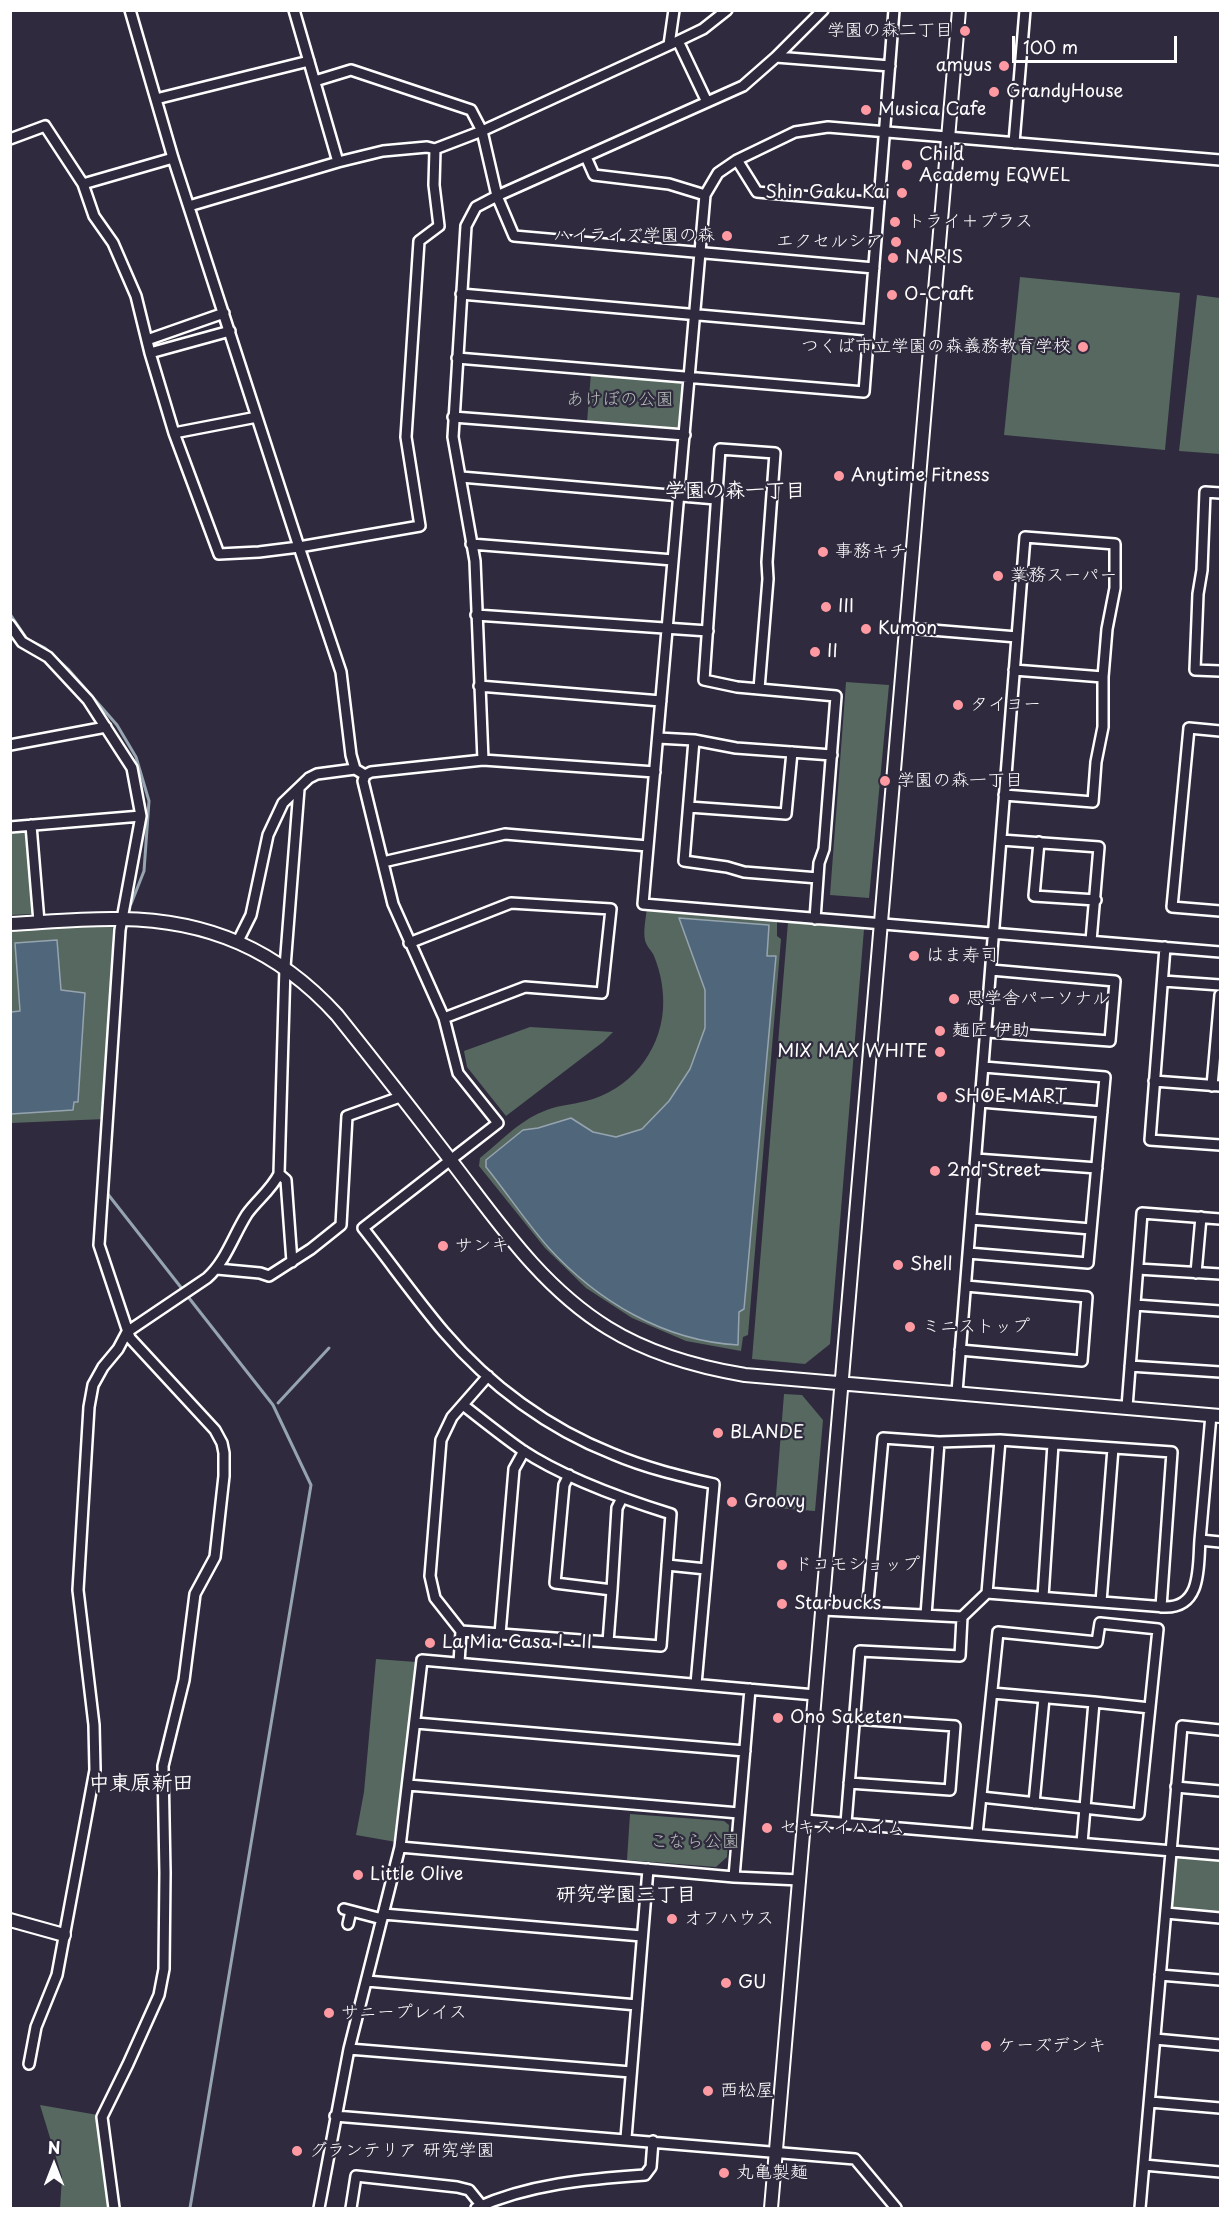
<!DOCTYPE html>
<meta charset="utf-8">
<style>
body{margin:0}
#map{position:relative;width:1231px;height:2219px;overflow:hidden;background:#2f2a3d;font-family:"Playpen Sans",sans-serif}
canvas{display:block}
.frame{position:absolute;inset:0;border:12px solid #fff;pointer-events:none}
.north{position:absolute;left:24px;top:2135px;width:60px;height:60px;-webkit-text-stroke:4px #2f2a3d;paint-order:stroke;rotate:0deg;font-size:16px;font-weight:700;line-height:24px;text-align:center;color:#fff}
.north::after{content:'';display:block;margin:auto;width:21px;height:27px;background:#fff;clip-path:polygon(50% 0,100% 100%,50% 72%,0 100%)}
.scale{position:absolute;left:1012px;top:36px;width:165px;height:27px;box-sizing:border-box;border:3px solid #fff;border-top:0;padding-left:8px;font-size:18px;line-height:21px;white-space:nowrap;color:#fff;-webkit-text-stroke:4px #2f2a3d;paint-order:stroke}
</style>
<div id="map">
<canvas width="1231" height="2219"></canvas>
<div class="frame"></div>
<div class="north">N</div>
<div class="scale">100 m</div>
</div>
<script>
const c = document.querySelector('canvas').getContext('2d');
c.lineJoin = 'round';
function paint(path, color) {
  c.fillStyle = color;
  c.fill(path, 'evenodd');
}
function stroke(path, color, width, dash) {
  c.strokeStyle = color;
  c.lineWidth = width;
  c.lineCap = dash ? 'butt' : 'round';
  c.setLineDash(dash || []);
  c.stroke(path);
}
function drawText(font, color, halo, rows, align = 'center') {
  c.font = font + ' "Playpen Sans","Klee One",sans-serif';
  c.lineWidth = 4.5;
  c.setLineDash([]);
  c.textBaseline = 'middle';
  c.strokeStyle = halo;
  c.fillStyle = color;
  for (const [text, x, y, turn = 0] of rows) {
    c.save();
    c.translate(x, y);
    c.rotate((+turn || 0) * Math.PI / 180);
    c.textAlign = isNaN(turn) ? turn : align;
    if (halo) c.strokeText(text, 0, 0);
    c.fillText(text, 0, 0);
    c.restore();
  }
}
paint(new Path2D(`
 M1020,277L1180,293L1165,450L1004,435Z
 M1197,295L1220,298V454L1179,451Z
 M591,373L681,380L684,384L681,426L677,429L587,422Z
 M846,682L889,685L869,898L830,895Z
 M27,831L32,914L11,915V832Z
 M647,908L777,920V936L781,939L748,1335L743,1337L741,1351L686,1341L632,1318L586,1288L545,1248L479,1166L480,1158C499,1143 519,1121 542,1112C556,1105 571,1105 586,1101C629,1090 660,1053 663,1009C664,991 661,973 654,956C652,951 646,946 645,940C643,931 646,917 647,908Z
 M109,922L113,926L105,1119L11,1123V928Z
 M788,922L864,929L830,1344L805,1364L752,1359Z
 M530,1027L613,1032L603,1042L506,1116L467,1067L464,1051Z
 M784,1394L802,1395L823,1420L815,1511L775,1508Z
 M376,1659L416,1662V1680L399,1827L396,1842L356,1835L364,1792Z
 M630,1814L724,1821L729,1825L727,1857L716,1867L627,1860Z
 M1177,1856L1220,1860V1914L1174,1911L1170,1906L1173,1859Z
 M40,2105L98,2115L109,2208H60L62,2177Z`), '#566860');
const water = new Path2D(`
 M679,918L769,925L767,956H776L744,1309L739,1312L738,1345C664,1341 597,1301 548,1247C526,1222 507,1193 486,1167V1160L523,1130L538,1128L571,1118L593,1132L616,1137L642,1129L669,1101L690,1069L705,1028V990Z
 M57,940L61,990L85,993L78,1102H74L73,1110L11,1114V1012L20,1011L15,943Z`);
paint(water, '#50677b');
stroke(water, '#96a4b0', 1.5);
stroke(new Path2D(`
 M10,614L27,639L45,648L68,669L117,725L136,757L149,801L144,871L131,904
 M124,933L107,1193L183,1290
 M189,1298L273,1405L311,1485L190,2208
 M278,1403L329,1348`), '#96a4b0', 3);
const minor = new Path2D(`
 M130,10L173,158L299,547L259,552L219,554L174,433L150,353L136,296L113,243L94,216L83,184L173,158
 M294,10L338,162
 M678,41L707,102
 M669,45L674,10
 M776,57L823,10
 M315,81L351,70L471,110L482,131L497,196L514,236L874,268
 M156,99L309,61
 M10,139L45,126L83,184
 M1014,143L1025,10
 M435,149L434,185L439,226L419,241L406,437L420,526L299,547L341,672L351,755L355,769L365,775L363,781L393,904L444,1018L458,1073L498,1123L363,1228C390,1262 416,1299 444,1332C489,1385 549,1429 613,1454C646,1468 680,1476 714,1484L696,1684
 M586,157L594,175L669,184L705,195
 M737,160L757,192L879,203
 M1220,160L828,127L795,132L737,160L718,173L705,195L643,904L1220,952
 M189,206L338,162L383,151L427,147L435,149L482,131L678,41L703,29L727,10
 M461,294L869,330
 M147,340L224,313
 M150,353L230,331
 M457,358L864,392L894,10
 M453,417L685,435
 M174,433L257,417
 M461,477L716,499
 M1220,493L1205,492L1202,570L1198,594L1195,670L1220,671
 M471,544L673,560
 M476,615L708,631
 M10,625L22,642L48,657L88,700L132,768L141,816L120,930L99,1245L130,1338L215,1430L222,1443L224,1453V1476L215,1557L195,1594L184,1680L163,1766L165,1873L164,1969L159,1995L128,2064L102,2117L114,2208
 M907,628L1017,637L1025,537L1115,544V588L1107,629L1103,677V727L1096,762L1093,802L1004,795
 M1014,670L1103,677
 M479,686L661,701
 M759,689L768,579L767,562L775,453L720,449L704,680L737,687L836,696L824,849L819,863L815,919
 M1220,731L1189,728L1172,907L1220,911
 M658,738L694,740L736,748L832,755
 M694,740L684,861L727,867L744,872L818,878
 M10,745L106,727
 M483,760L475,561L453,437L466,226L476,207L497,196L743,86L776,57L890,66
 M365,775L371,772L483,760L655,772
 M689,807L786,814L792,752
 M31,825L39,922
 M10,827L141,816
 M1001,840L1099,847L1091,941
 M1039,842L1034,896L1096,900
 M383,862L505,834L648,846
 M238,941L251,915L268,835L283,803L309,778L317,774L355,769
 M409,943L511,903L611,909L602,993L525,987L444,1018
 M1165,947L1150,1140L1220,1145
 M1163,981L1220,985
 M987,1032L1110,1041L1115,981L991,970
 M1154,1081L1220,1086
 M1212,1086L1220,995
 M981,1102L1102,1112
 M976,1159L1097,1168
 M279,1174L286,1180L292,1262
 M971,1219L1091,1229
 M968,1253L1088,1263L1105,1077L984,1067
 M217,1269L260,1273L269,1276L311,1249L341,1225L347,1116L400,1097
 M1138,1269L1220,1274
 M1196,1273L1201,1217
 M1135,1305L1220,1311
 M960,1350L1082,1361L1087,1297L966,1286
 M1130,1366L1220,1372
 M957,1392L1017,637
 M1127,1407L1142,1213L1220,1219
 M1000,1440L1172,1452L1161,1607
 M569,1475L564,1485L555,1583L612,1590L617,1508L622,1498
 M1200,1540L1211,1415
 M667,1565L706,1569
 M1043,1597L1053,1444
 M1101,1602L1113,1448
 M823,1610L962,1617
 M867,1612L883,1438L939,1442L1000,1440L987,1593
 M926,1615L939,1442
 M461,1631L661,1646L671,1514C623,1499 564,1478 522,1450C502,1436 482,1420 463,1405
 M500,1634L514,1469L524,1451
 M608,1642L612,1590
 M459,1663L461,1631L435,1598L430,1576L441,1440L452,1417L488,1376
 M992,1693L1094,1702L1082,1843
 M1094,1702L1150,1708
 M416,1723L745,1751
 M849,1783L950,1790L955,1726L854,1719
 M408,1785L739,1813
 M1176,1787L1220,1791
 M1034,1803L1044,1698
 M805,1820L1220,1855
 M846,1823L860,1651L960,1656L962,1617L987,1593L1166,1607C1202,1607 1198,1566 1200,1540L1220,1542
 M977,1834L998,1632L1097,1642L1100,1623L1158,1629L1139,1814L981,1797
 M400,1847L422,1660L815,1695
 M734,1877L750,1689
 M344,1909L382,1919
 M1166,1913L1220,1918
 M383,1914L642,1936
 M348,1924L351,1911
 M1160,1975L1220,1980
 M367,1981L637,2005
 M1155,2039L1220,2045
 M349,2049L631,2072
 M29,2064L36,2027L57,1975L95,1770L94,1725L78,1590L89,1407L93,1385L103,1367L118,1349L127,1332L207,1278C226,1261 233,1236 247,1214C257,1200 271,1190 279,1174L285,967L299,789
 M1150,2102L1220,2108
 M335,2116L855,2159L896,2208
 M626,2138L648,1869
 M1144,2165L1220,2172
 M319,2208L349,2049L400,1847L734,1877L800,1880
 M351,2208L356,2176L457,2187L469,2190L482,2206
 M476,2208C529,2184 587,2179 645,2175L651,2167L653,2141
 M1140,2208L1182,1726L1220,1730`);
const tertiary = new Path2D(`
 M10,924C47,922 84,918 121,919C208,920 278,950 337,1015C377,1065 416,1115 455,1166C500,1225 543,1288 608,1328C650,1354 697,1367 745,1375L1220,1416
 M10,1920L64,1935
 M771,2208L959,10`);
stroke(minor, '#fff', 14);
stroke(tertiary, '#fff', 16);
stroke(minor, '#2f2a3d', 9);
stroke(tertiary, '#2f2a3d', 12);
for (const [x, y, r, color] of [
 [965,31,6,"#ff9aa2"],
 [1004,66,6,"#ff9aa2"],
 [994,92,6,"#ff9aa2"],
 [866,110,6,"#ff9aa2"],
 [907,165,6,"#ff9aa2"],
 [902,193,6,"#ff9aa2"],
 [895,222,6,"#ff9aa2"],
 [727,236,6,"#ff9aa2"],
 [896,242,6,"#ff9aa2"],
 [893,258,6,"#ff9aa2"],
 [892,295,6,"#ff9aa2"],
 [1083,347,6,"#ff9aa2"],
 [839,476,6,"#ff9aa2"],
 [823,552,6,"#ff9aa2"],
 [998,576,6,"#ff9aa2"],
 [826,607,6,"#ff9aa2"],
 [866,629,6,"#ff9aa2"],
 [815,652,6,"#ff9aa2"],
 [958,705,6,"#ff9aa2"],
 [885,781,6,"#ff9aa2"],
 [914,956,6,"#ff9aa2"],
 [954,999,6,"#ff9aa2"],
 [940,1031,6,"#ff9aa2"],
 [940,1052,6,"#ff9aa2"],
 [942,1097,6,"#ff9aa2"],
 [935,1171,6,"#ff9aa2"],
 [443,1246,6,"#ff9aa2"],
 [898,1265,6,"#ff9aa2"],
 [910,1327,6,"#ff9aa2"],
 [718,1433,6,"#ff9aa2"],
 [732,1502,6,"#ff9aa2"],
 [782,1565,6,"#ff9aa2"],
 [782,1604,6,"#ff9aa2"],
 [430,1643,6,"#ff9aa2"],
 [778,1718,6,"#ff9aa2"],
 [767,1828,6,"#ff9aa2"],
 [358,1875,6,"#ff9aa2"],
 [672,1919,6,"#ff9aa2"],
 [726,1983,6,"#ff9aa2"],
 [329,2013,6,"#ff9aa2"],
 [986,2046,6,"#ff9aa2"],
 [708,2091,6,"#ff9aa2"],
 [297,2151,6,"#ff9aa2"],
 [724,2173,6,"#ff9aa2"]
]) {
  const dot = new Path2D();
  dot.arc(x, y, r, 0, 2 * Math.PI);
  c.fillStyle = color;
  c.fill(dot);
  stroke(dot, '#2f2a3d', 2);
}
drawText('18px', '#fff', '#2f2a3d', [
 ["学園の森二丁目",953,31,"right"],
 ["amyus",992,66,"right"],
 ["GrandyHouse",1006,92],
 ["Musica Cafe",878,110],
 ["Child",919,155],
 ["Academy EQWEL",919,176],
 ["Shin Gaku Kai",890,193,"right"],
 ["トライ＋プラス",907,222],
 ["ハイライズ学園の森",715,236,"right"],
 ["エクセルシア",884,242,"right"],
 ["NARIS",905,258],
 ["O-Craft",904,295],
 ["つくば市立学園の森義務教育学校",1071,347,"right"],
 ["Anytime Fitness",851,476],
 ["事務キチ",835,552],
 ["業務スーパー",1010,576],
 ["III",838,607],
 ["Kumon",878,629],
 ["II",827,652],
 ["タイヨー",970,705],
 ["学園の森一丁目",897,781],
 ["はま寿司",926,956],
 ["思学舎パーソナル",966,999],
 ["麺匠 伊助",952,1031],
 ["MIX MAX WHITE",928,1052,"right"],
 ["SHOE MART",954,1097],
 ["2nd Street",947,1171],
 ["サンキ",455,1246],
 ["Shell",910,1265],
 ["ミニストップ",922,1327],
 ["BLANDE",730,1433],
 ["Groovy",744,1502],
 ["ドコモショップ",794,1565],
 ["Starbucks",794,1604],
 ["La Mia Casa I・II",442,1643],
 ["Ono Saketen",790,1718],
 ["セキスイハイム",779,1828],
 ["Little Olive",370,1875],
 ["オフハウス",684,1919],
 ["GU",738,1983],
 ["サニープレイス",341,2013],
 ["ケーズデンキ",998,2046],
 ["西松屋",720,2091],
 ["グランテリア 研究学園",309,2151],
 ["丸亀製麺",736,2173]
], 'left');
drawText('18px', '#b3bbb7', '#2f2a3d', [
 ["あけぼの公園",620,400],
 ["こなら公園",695,1842]
]);
drawText('bold 20px', '#fff', '#2f2a3d', [
 ["学園の森一丁目",735,491],
 ["研究学園三丁目",626,1895]
]);
drawText('bold 21px', '#fff', '#2f2a3d', [
 ["中東原新田",141,1784]
]);
</script>
